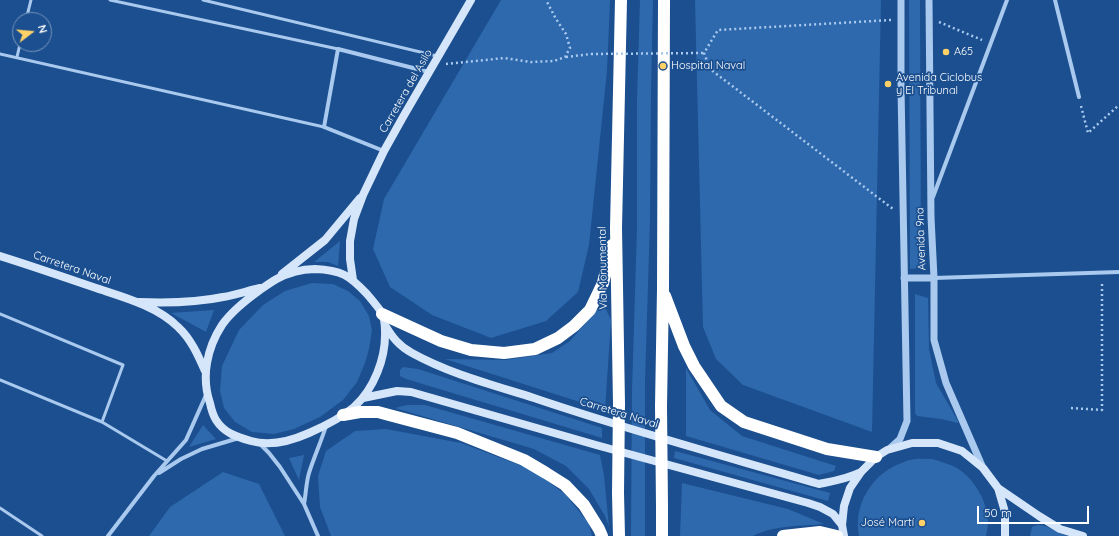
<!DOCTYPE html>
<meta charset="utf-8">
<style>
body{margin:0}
#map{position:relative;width:1119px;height:536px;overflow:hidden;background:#1b4f8f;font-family:Quicksand,sans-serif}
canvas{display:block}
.north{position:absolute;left:12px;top:12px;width:40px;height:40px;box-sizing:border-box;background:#1b4f8f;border:1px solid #7695bc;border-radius:50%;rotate:74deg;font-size:11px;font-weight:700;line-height:16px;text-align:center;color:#fff}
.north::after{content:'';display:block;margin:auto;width:14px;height:18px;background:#ffd166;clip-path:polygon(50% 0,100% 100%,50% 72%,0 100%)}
.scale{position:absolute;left:977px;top:506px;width:112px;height:18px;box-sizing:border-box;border:2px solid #fff;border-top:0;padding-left:5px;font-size:12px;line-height:14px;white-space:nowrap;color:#fff;-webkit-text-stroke:3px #1b4f8f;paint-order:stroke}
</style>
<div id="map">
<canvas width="1119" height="536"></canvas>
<div class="north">N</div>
<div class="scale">50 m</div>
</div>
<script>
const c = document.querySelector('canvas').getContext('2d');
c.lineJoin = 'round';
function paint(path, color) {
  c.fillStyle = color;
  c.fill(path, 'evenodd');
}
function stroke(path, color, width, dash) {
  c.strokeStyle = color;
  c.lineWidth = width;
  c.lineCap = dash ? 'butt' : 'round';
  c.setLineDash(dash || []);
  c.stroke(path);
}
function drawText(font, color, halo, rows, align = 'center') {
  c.font = font + ' Quicksand,sans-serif';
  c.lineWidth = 3.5;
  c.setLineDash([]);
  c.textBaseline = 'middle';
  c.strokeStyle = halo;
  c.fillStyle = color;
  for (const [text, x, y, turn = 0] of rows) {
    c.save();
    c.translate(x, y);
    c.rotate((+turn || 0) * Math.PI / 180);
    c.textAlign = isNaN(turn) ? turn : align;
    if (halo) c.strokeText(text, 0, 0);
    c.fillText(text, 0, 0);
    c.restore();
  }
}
paint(new Path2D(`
 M501,0H610L607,71L589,245L578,292L546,321L491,338L432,315L390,287L373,249L384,199Z
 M640,0H653L651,92L650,220L645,382V536H631L632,390L637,228V100Z
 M695,0H881L872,432L743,385L716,359L703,327Z
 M909,0H920L921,268L910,269Z
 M340,241L338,266L328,262H314Z
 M312,283L333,284L348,291L360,301L369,316L372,330L369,349L365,363L357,382L343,400L320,417L294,429L274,434L252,432L235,422L224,408L220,391L222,366L239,330L263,305L285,291Z
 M915,294L928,298L929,349L936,383L958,421V423L941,419L917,416L915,413Z
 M603,303L611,320L605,410L445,359L505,360L552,353L570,341Z
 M214,310L206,332L171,313Z
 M403,367L418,369L602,428V438L406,379L400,376V370Z
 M686,368L710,410L742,436L836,466L834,471L819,475L686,436Z
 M407,405H425L600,455L604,475L609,527L605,516L589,489L566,466L534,449L395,408Z
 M203,425L216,439L189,447Z
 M386,429L461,443L533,470L566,495L589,524L592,536H331L320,507L318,476L326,451L355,431Z
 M675,451L830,493L828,501L674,458Z
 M304,455L299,480L289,458Z
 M932,459C939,461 946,463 953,466C972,475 987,499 988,521C988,526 987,531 986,536H859C853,506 871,475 899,464C903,463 907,460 910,460C917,458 925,459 932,459Z
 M223,472L259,484L285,536H149L170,507Z
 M682,483L788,509L824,524C801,526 774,525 753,536H680Z
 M1037,525C1047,524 1057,533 1067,536H1030L1032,527Z`), '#2e69ad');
stroke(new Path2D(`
 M891,20L718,30L704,53L710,69L893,209
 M939,22L982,40
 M566,57L591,54
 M446,64L504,58L531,62L554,61L565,57L570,48L566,34L556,19L546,0
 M1081,106L1088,133L1119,105
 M1071,408L1102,410V281`), '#a9c9ee', 2.5, [2, 3]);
stroke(new Path2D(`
 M110,0L338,49
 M203,0L437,56
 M26,20L31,0
 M0,54L324,127
 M17,57L20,44
 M0,314L123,365L102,422
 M0,380L102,422L167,461
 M0,508L42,536`), '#a9c9ee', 3);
stroke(new Path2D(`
 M1055,0L1079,97
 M384,151L324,127L338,49L429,72
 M933,197L1007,0
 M934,278L1119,272
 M260,444L269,453L280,467L304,504L318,536
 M159,473L181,459L202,449L239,438
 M304,504C306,494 306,483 309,473C314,457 321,442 326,426
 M108,536L154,476L186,440L206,395`), '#a9c9ee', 4);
stroke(new Path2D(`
 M929,0L931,217L934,278V340L946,383L983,468
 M904,278H934
 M889,449L900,439L907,421L901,88V0`), '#a9c9ee', 7);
stroke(new Path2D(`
 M0,256C32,266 64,277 96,288C123,297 157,306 178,327C191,339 198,355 205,371
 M315,269C341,270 349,275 367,294C372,300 378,307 382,313C384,318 385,326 385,331C386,358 374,389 354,407C341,418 325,426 309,433C291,441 271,447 251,441C237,437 224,433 216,420C213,415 211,408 210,403C201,377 207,348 222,325C231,312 246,300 260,290C270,283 281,275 294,272C301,270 308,269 315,269Z
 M282,274L325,240L360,198
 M353,280L350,259V241L354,219L363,195L384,151L403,117L471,0
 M139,302C167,303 195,303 223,297C235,295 247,291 260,288
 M385,325C392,337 399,346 412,353C450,374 493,385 534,398C628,430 724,456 819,484C834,481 847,479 861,472
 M363,398L397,391L411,392L596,445L808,503L820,507L833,514L842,525
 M998,488L1039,516L1060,529L1083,536
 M844,536L842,525L844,506L850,488L861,472L876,457L887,450L912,443H938L962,451L983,468L998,488L1005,512V536`), '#d6e6fa', 8);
stroke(new Path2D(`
 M665,296L684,346L694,366L721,406L744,422L827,449L876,457
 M382,314L441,341L471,350L504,353L535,349L558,338L574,326L590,310L603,283L612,245
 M619,404L616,228L621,0
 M661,406L663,289L664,0
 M343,415L360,412H378L389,415L457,433L524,460L546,473L565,485L584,505L599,529L602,536
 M618,493L619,536
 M662,536V507
 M783,536L820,532L837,536`), '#fff', 12);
stroke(new Path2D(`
 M591,54L704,53`), '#a9c9ee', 2.5, [2, 3]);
stroke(new Path2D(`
 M661,406L662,507
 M618,493L619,404`), '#fff', 12);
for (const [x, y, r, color] of [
 [946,52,4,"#ffd166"],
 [663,66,4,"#ffd166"],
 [888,84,4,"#ffd166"],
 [922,523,4,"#ffd166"]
]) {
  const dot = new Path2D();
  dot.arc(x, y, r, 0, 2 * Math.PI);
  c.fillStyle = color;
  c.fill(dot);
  stroke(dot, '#1b4f8f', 1.5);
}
drawText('11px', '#fff', '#1b4f8f', [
 ["A65",954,52],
 ["Hospital Naval",671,66],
 ["Avenida Ciclobus",896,78],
 ["y El Tribunal",896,91],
 ["José Martí",914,523,"right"]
], 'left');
drawText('11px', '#fff', '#1b4f8f', [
 ["Carretera del Asilo",406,91,-60],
 ["Avenida 9na",921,239,-92],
 ["Carretera Naval",72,268,19],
 ["Vía Monumental",603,268,-91],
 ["Carretera Naval",619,413,17]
]);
</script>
